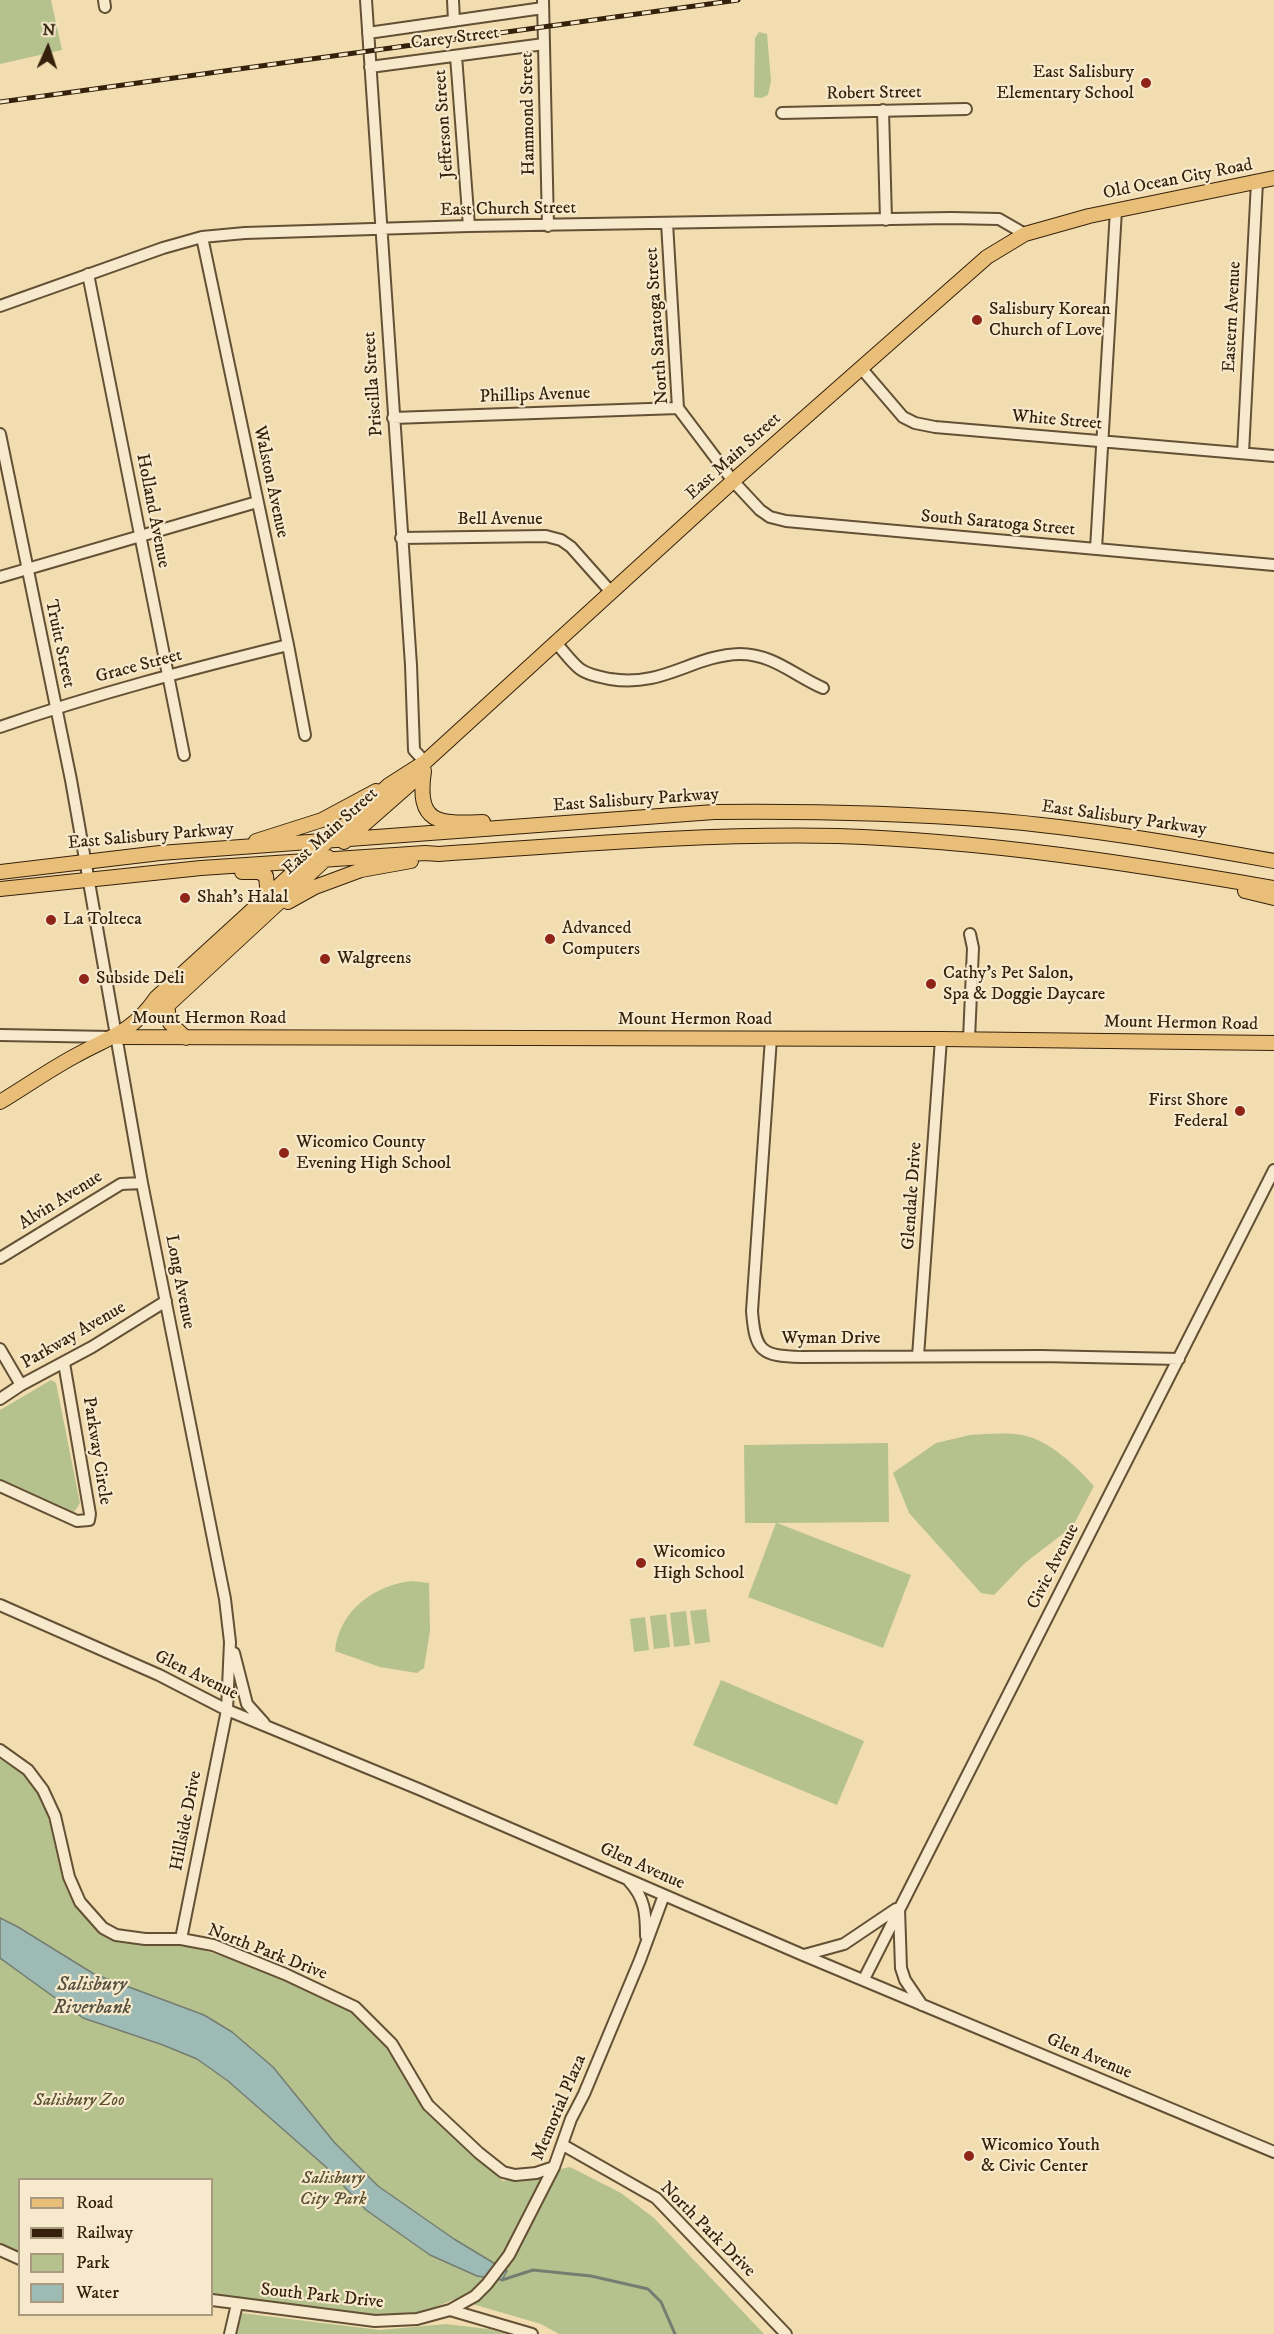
<!DOCTYPE html>
<meta charset="utf-8">
<style>
body{margin:0}
#map{position:relative;width:1274px;height:2334px;overflow:hidden;background:#f1ddb0;font-family:"IM FELL DW Pica",serif}
canvas{display:block}
.legend{position:absolute;left:18px;top:2178px;width:195px;height:138px;box-sizing:border-box;background:#f6e9cc;border:2px solid #a9997f;margin:0;padding:8px 10px;list-style:none;font-size:18px;color:#35210b}
.legend li{display:flex;align-items:center;gap:12px;height:30px}
.legend b{width:30px;border:2px solid #a9997f}
.north{position:absolute;left:18px;top:18px;width:60px;height:60px;-webkit-text-stroke:4px #f6e9cc;paint-order:stroke;rotate:3deg;font-size:16px;font-weight:700;line-height:24px;text-align:center;color:#35210b}
.north::after{content:'';display:block;margin:auto;width:21px;height:27px;background:#35210b;clip-path:polygon(50% 0,100% 100%,50% 72%,0 100%)}
</style>
<div id="map">
<canvas width="1274" height="2334"></canvas>
<ul class="legend">
<li><b style="height:8px;background:#e8be78"></b>Road</li>
<li><b style="height:8px;background:#35210b"></b>Railway</li>
<li><b style="height:16px;background:#b6c28e"></b>Park</li>
<li><b style="height:16px;background:#9ebab5"></b>Water</li>
</ul>
<div class="north">N</div>
</div>
<script>
const c = document.querySelector('canvas').getContext('2d');
c.lineJoin = 'round';
function paint(path, color) {
  c.fillStyle = color;
  c.fill(path, 'evenodd');
}
function stroke(path, color, width, dash) {
  c.strokeStyle = color;
  c.lineWidth = width;
  c.lineCap = dash ? 'butt' : 'round';
  c.setLineDash(dash || []);
  c.stroke(path);
}
function drawText(font, color, halo, rows, align = 'center') {
  c.font = font + ' "IM FELL DW Pica",serif';
  c.lineWidth = 4.5;
  c.setLineDash([]);
  c.textBaseline = 'middle';
  c.strokeStyle = halo;
  c.fillStyle = color;
  for (const [text, x, y, turn = 0] of rows) {
    c.save();
    c.translate(x, y);
    c.rotate((+turn || 0) * Math.PI / 180);
    c.textAlign = isNaN(turn) ? turn : align;
    if (halo) c.strokeText(text, 0, 0);
    c.fillText(text, 0, 0);
    c.restore();
  }
}
paint(new Path2D(`
 M0,0H51L62,50L0,64Z
 M759,32L767,34L771,81L768,95L762,98L754,97L755,38Z
 M51,1380L56,1383L80,1503L73,1514L0,1484V1410Z
 M970,1435C987,1434 1005,1432 1022,1435C1049,1440 1076,1466 1094,1486L1073,1526L1025,1563L994,1595L981,1593L909,1513L893,1473L936,1443Z
 M888,1443L889,1522L777,1523L911,1575L883,1648L748,1597L776,1523H745L744,1445Z
 M412,1581L429,1583L430,1631L424,1668L417,1673L380,1667L335,1651C339,1611 374,1585 412,1581Z
 M706,1609L710,1642L695,1644L690,1611Z
 M686,1611L690,1645L674,1647L670,1613Z
 M666,1614L670,1647L654,1649L650,1616Z
 M645,1617L649,1650L634,1652L630,1619Z
 M721,1680L864,1741L837,1805L693,1745Z
 M0,1757C11,1764 21,1770 29,1780C57,1814 51,1860 71,1898C74,1904 80,1910 85,1916C94,1927 104,1936 117,1942L187,1946L231,1958L341,2005L355,2014L370,2028L386,2047L421,2106L503,2181L570,2167L621,2193L654,2218L764,2334H559L541,2324L455,2299L426,2311L393,2316H355L212,2298V2180H20L19,2255L0,2245Z
 M241,2313L380,2330L446,2324L488,2329L507,2334H236Z`), '#b6c28e');
const water = new Path2D(`
 M0,1918L18,1927L94,1974L204,2015L232,2032L273,2067L334,2142L378,2186L454,2239L507,2271L502,2280L477,2276L430,2255L366,2210L326,2167L228,2081L197,2059L163,2045L83,2018L0,1958Z`);
paint(water, '#9ebab5');
stroke(water, '#747d71', 1.5);
stroke(new Path2D(`
 M502,2280L533,2270L591,2276L648,2289L661,2302L675,2334`), '#747d71', 3);
const minor = new Path2D(`
 M104,0L105,7
 M366,0L411,665L414,750L425,762
 M453,0L454,21
 M543,0L548,226
 M368,33L543,8
 M456,56L469,226
 M370,67L544,44
 M883,110L886,220
 M782,113L966,109
 M667,223L678,408L733,481L760,510L770,517L786,521L1274,565
 M202,237L288,645L305,735
 M88,274L184,755
 M0,306L163,248L202,237L245,233L469,226L951,218L999,219L1025,234
 M861,368L903,417L915,423L935,427L1274,456
 M393,418L678,408
 M0,434L71,780L142,1183L225,1599L230,1642L227,1710L181,1939
 M1243,453L1257,182
 M401,538L546,536L561,540L571,547L611,592
 M1096,549L1116,210
 M0,577L257,502
 M555,642C563,650 571,662 580,669C588,675 600,677 610,679C663,688 693,655 740,654C773,654 795,676 823,688
 M0,727C95,694 191,669 288,645
 M0,1035L111,1037
 M771,1038L752,1311C755,1352 762,1356 801,1357L1041,1356L1179,1359
 M969,1039L973,948L970,934
 M0,1258L121,1184L142,1183
 M0,1349L21,1385
 M918,1356L941,1039
 M0,1399L21,1385L92,1347L166,1301
 M0,1486L77,1521L89,1520L90,1514L64,1363
 M0,1605L159,1675L227,1710L421,1790L803,1955L1274,2152
 M234,1653L247,1704L264,1723
 M0,1750L28,1770L43,1790L55,1816L69,1877L80,1902L103,1928L116,1935L145,1939H181L213,1945L285,1974L355,2007L392,2044L428,2105L479,2153L503,2172L515,2175L536,2173L554,2167
 M629,1881C645,1898 646,1914 646,1936
 M899,1909L901,1968L905,1980L922,2005
 M804,1955L844,1944L896,1909
 M864,1979L1274,1170
 M563,2145L656,2198L786,2334
 M0,2250L20,2259
 M212,2300L375,2321L417,2319L450,2310L532,2334
 M450,2310L475,2296L487,2284L509,2255L554,2167L571,2119L584,2094L640,1960L664,1895
 M230,2334L237,2304`);
const major = new Path2D(`
 M424,771C416,824 438,824 483,822
 M256,841L322,820L376,791
 M344,842L418,777L425,762
 M0,872L160,853L714,812C806,811 899,813 991,820C1086,828 1180,844 1274,861
 M242,872H259L266,876L268,896
 M0,889L201,868L425,853L439,854C572,845 705,833 838,836C985,841 1129,863 1274,888
 M1245,891L1274,898
 M288,902L315,887L361,870L411,861
 M167,1006L170,1023L186,1038
 M146,1013L167,1006L328,857
 M116,1037L941,1039L1274,1043
 M0,1102C25,1087 49,1070 75,1056C109,1037 132,1033 156,998L389,785L425,762L733,481L987,257L1025,234L1089,216L1274,178`);
stroke(minor, '#645034', 14);
stroke(major, '#35210b', 16);
stroke(minor, '#f6e9cc', 10);
stroke(major, '#e8be78', 14);
const rail = new Path2D(`
 M0,102L738,0`);
stroke(rail, '#35210b', 5);
stroke(rail, '#f6e9cc', 3, [9]);
for (const [x, y, r, color] of [
 [1146,83,6,"#8f2418"],
 [977,320,6,"#8f2418"],
 [185,898,6,"#8f2418"],
 [51,920,6,"#8f2418"],
 [550,939,6,"#8f2418"],
 [325,959,6,"#8f2418"],
 [84,979,6,"#8f2418"],
 [931,984,6,"#8f2418"],
 [1240,1111,6,"#8f2418"],
 [284,1153,6,"#8f2418"],
 [641,1563,6,"#8f2418"],
 [969,2156,6,"#8f2418"]
]) {
  const dot = new Path2D();
  dot.arc(x, y, r, 0, 2 * Math.PI);
  c.fillStyle = color;
  c.fill(dot);
  stroke(dot, '#f6e9cc', 2);
}
drawText('18px', '#35210b', '#f6e9cc', [
 ["Carey Street",455,39,-7],
 ["Robert Street",874,94,-1],
 ["Hammond Street",529,114,-91],
 ["Jefferson Street",445,124,-94],
 ["Old Ocean City Road",1178,180,-11],
 ["East Church Street",508,210,-1],
 ["Eastern Avenue",1233,317,-87],
 ["North Saratoga Street",658,326,-94],
 ["Priscilla Street",374,384,-94],
 ["Phillips Avenue",535,396,-2],
 ["White Street",1057,421,5],
 ["East Main Street",734,457,-42],
 ["Walston Avenue",270,482,78],
 ["Holland Avenue",152,511,79],
 ["Bell Avenue",500,520],
 ["South Saratoga Street",998,524,5],
 ["Truitt Street",59,644,78],
 ["Grace Street",139,667,-15],
 ["East Salisbury Parkway",636,801,-4],
 ["East Salisbury Parkway",1124,819,8],
 ["East Main Street",331,832,-42],
 ["East Salisbury Parkway",151,837,-5],
 ["Mount Hermon Road",209,1019],
 ["Mount Hermon Road",695,1020],
 ["Mount Hermon Road",1181,1024,1],
 ["Glendale Drive",913,1196,-86],
 ["Alvin Avenue",61,1201,-32],
 ["Long Avenue",179,1282,79],
 ["Parkway Avenue",74,1336,-30],
 ["Wyman Drive",831,1339],
 ["Parkway Circle",96,1451,81],
 ["Civic Avenue",1054,1567,-63],
 ["Glen Avenue",196,1676,26],
 ["Hillside Drive",187,1821,-79],
 ["Glen Avenue",642,1867,24],
 ["North Park Drive",267,1953,21],
 ["Glen Avenue",1089,2057,23],
 ["Memorial Plaza",560,2108,-67],
 ["North Park Drive",707,2230,45],
 ["South Park Drive",322,2297,6]
]);
drawText('18px', '#35210b', '#f6e9cc', [
 ["East Salisbury",1134,73,"right"],
 ["Elementary School",1134,94,"right"],
 ["Salisbury Korean",989,310],
 ["Church of Love",989,331],
 ["Shah’s Halal",197,898],
 ["La Tolteca",63,920],
 ["Advanced",562,929],
 ["Computers",562,950],
 ["Walgreens",337,959],
 ["Cathy's Pet Salon,",943,974],
 ["Spa & Doggie Daycare",943,995],
 ["Subside Deli",96,979],
 ["First Shore",1228,1101,"right"],
 ["Federal",1228,1122,"right"],
 ["Wicomico County",296,1143],
 ["Evening High School",296,1164],
 ["Wicomico",653,1553],
 ["High School",653,1574],
 ["Wicomico Youth",981,2146],
 ["& Civic Center",981,2167]
], 'left');
drawText('italic 18px', '#5c5132', '#f6e9cc', [
 ["Salisbury Zoo",79,2101],
 ["Salisbury",333,2179],
 ["City Park",333,2200]
]);
drawText('italic 20px', '#544f3e', '#f6e9cc', [
 ["Salisbury",92,1986],
 ["Riverbank",92,2009]
]);
</script>
